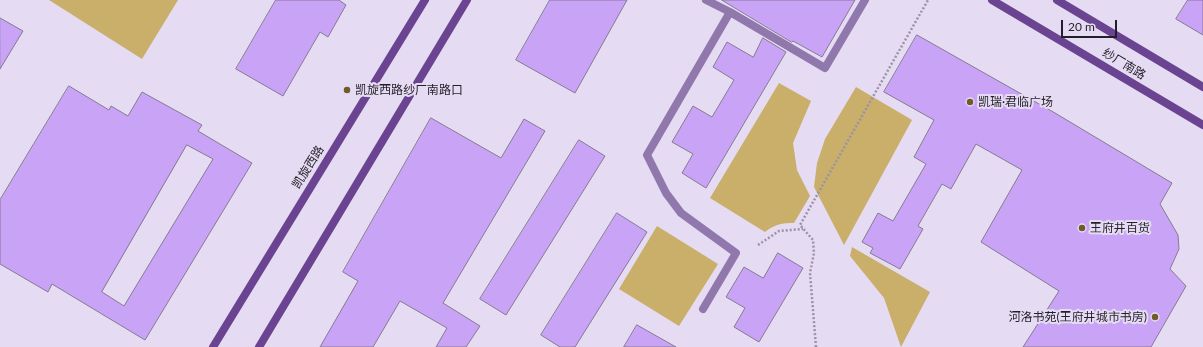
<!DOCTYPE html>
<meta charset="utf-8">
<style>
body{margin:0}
#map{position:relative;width:1203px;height:347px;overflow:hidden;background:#e5dbf3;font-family:Lato,sans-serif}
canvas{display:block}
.scale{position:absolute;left:1061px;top:20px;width:56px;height:18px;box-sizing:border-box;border:2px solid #231f28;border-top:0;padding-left:5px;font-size:12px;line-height:14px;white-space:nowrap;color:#231f28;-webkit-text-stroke:3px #e5dbf3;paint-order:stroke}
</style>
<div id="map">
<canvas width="1203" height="347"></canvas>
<div class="scale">20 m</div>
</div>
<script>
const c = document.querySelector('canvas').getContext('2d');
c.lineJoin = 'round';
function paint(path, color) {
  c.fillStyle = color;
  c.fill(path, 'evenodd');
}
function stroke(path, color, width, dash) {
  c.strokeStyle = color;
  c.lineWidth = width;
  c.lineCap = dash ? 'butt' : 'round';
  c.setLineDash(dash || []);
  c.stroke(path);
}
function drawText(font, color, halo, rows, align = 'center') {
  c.font = font + ' Lato,"Noto Sans SC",sans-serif';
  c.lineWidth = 4;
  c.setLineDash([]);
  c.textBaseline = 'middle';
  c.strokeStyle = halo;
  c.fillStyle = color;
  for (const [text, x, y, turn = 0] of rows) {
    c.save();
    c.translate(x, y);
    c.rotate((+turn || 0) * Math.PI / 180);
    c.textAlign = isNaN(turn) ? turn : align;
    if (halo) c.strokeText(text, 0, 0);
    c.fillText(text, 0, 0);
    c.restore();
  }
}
paint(new Path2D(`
 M49,0H178L142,59Z
 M779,83L811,101L793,143L797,170L810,196L794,223C782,223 775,224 765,232L710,198Z
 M856,87L912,120L844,245L814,187L817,163L825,139Z
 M657,226L718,264L679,326L619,289Z
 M852,247L930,292L901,347L884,298L850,256Z`), '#c9af6a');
const building = new Path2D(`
 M276,0H339L346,5L328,37L320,32L283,96L236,69Z
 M550,0H627L575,93L516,60Z
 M722,0H855L822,57L793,41L792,42Z
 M1188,0H1203V35L1176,19Z
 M0,18L23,31L0,69Z
 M917,35L1055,113L1172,183L1160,204L1178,235L1179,249L1170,269L1186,286L1151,347H1023L1059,291L981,242L1022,170L976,144L951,189L942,184L918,226L923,229L900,269L870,253L873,248L862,242L878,213L893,221L926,164L914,157L934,120L884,92Z
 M763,38L786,52L706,188L682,173L693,154L672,142L693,106L712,117L734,80L713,67L727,42L753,57Z
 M69,86L109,110L111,106L128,116L142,92L202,125L198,131L252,163L145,340L52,284L48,292L0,264V200ZM187,145L213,159L124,306L102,292Z
 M431,118L501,158L524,119L545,131L443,303L480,326L466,347H436L447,328L400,301L373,347H320L358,281L343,272Z
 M579,140L605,156L506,315L480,299Z
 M617,213L647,232L575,347H560L541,335Z
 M778,253L803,268L759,342L734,327L745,308L726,297L744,267L763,278Z
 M637,325L676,347H624Z`);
paint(building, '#c9a3f6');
stroke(building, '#847b91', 1);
stroke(new Path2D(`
 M758,245L779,231L803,229
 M816,347L810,273L814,253L813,240L800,225L928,0`), '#9b93a5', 2.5, [2, 2]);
stroke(new Path2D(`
 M706,0L730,12L825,68L865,0
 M703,309L736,253L681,213L666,193L647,155L730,12`), '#9078ad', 8);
stroke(new Path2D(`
 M992,0L1203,125
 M1057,0L1203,87
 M213,347L425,0
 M259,347L467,0`), '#6a4491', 8);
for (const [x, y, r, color] of [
 [347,90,4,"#6f5c2a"],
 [970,102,4,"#6f5c2a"],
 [1082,228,4,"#6f5c2a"],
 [1155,317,4,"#6f5c2a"]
]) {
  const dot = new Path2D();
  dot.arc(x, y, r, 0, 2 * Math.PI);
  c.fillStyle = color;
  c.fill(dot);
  stroke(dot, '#e5dbf3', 1.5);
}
drawText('12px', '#231f28', '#e5dbf3', [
 ["纱厂南路",1124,64,31],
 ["凯旋西路",308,167,-58]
]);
drawText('12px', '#231f28', '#e5dbf3', [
 ["凯旋西路纱厂南路口",355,90],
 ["凯瑞·君临广场",978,102],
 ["王府井百货",1090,228],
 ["河洛书苑(王府井城市书房)",1147,317,"right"]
], 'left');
</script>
